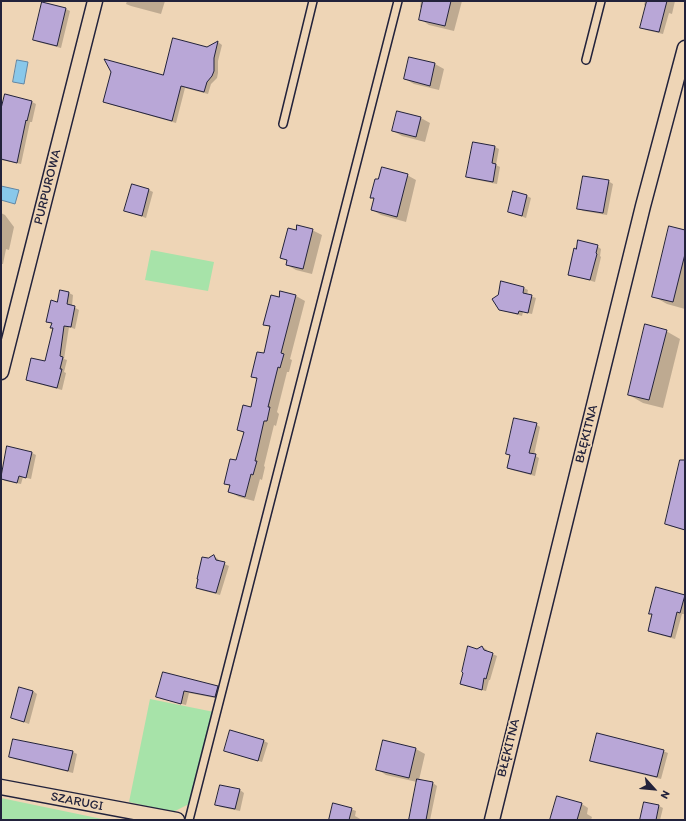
<!DOCTYPE html>
<meta charset="utf-8">
<style>
body{margin:0}
#map{position:relative;width:686px;height:821px;overflow:hidden;background:#eed5b6;font-family:Itim,sans-serif}
canvas{display:block}
.frame{position:absolute;inset:0;border:2px solid #22223b;pointer-events:none}
.north{position:absolute;left:634px;top:769px;width:40px;height:40px;-webkit-text-stroke:3px #eed5b6;paint-order:stroke;rotate:117deg;font-size:11px;font-weight:700;line-height:16px;text-align:center;color:#22223b}
.north::after{content:'';display:block;margin:auto;width:14px;height:18px;background:#22223b;clip-path:polygon(50% 0,100% 100%,50% 72%,0 100%)}
</style>
<div id="map">
<canvas width="686" height="821"></canvas>
<div class="frame"></div>
<div class="north">N</div>
</div>
<script>
const c = document.querySelector('canvas').getContext('2d');
c.lineJoin = 'round';
function paint(path, color) {
  c.fillStyle = color;
  c.fill(path, 'evenodd');
}
function stroke(path, color, width, dash) {
  c.strokeStyle = color;
  c.lineWidth = width;
  c.lineCap = dash ? 'butt' : 'round';
  c.setLineDash(dash || []);
  c.stroke(path);
}
function drawText(font, color, halo, rows, align = 'center') {
  c.font = font + ' Itim,sans-serif';
  c.lineWidth = 3.5;
  c.setLineDash([]);
  c.textBaseline = 'middle';
  c.strokeStyle = halo;
  c.fillStyle = color;
  for (const [text, x, y, turn = 0] of rows) {
    c.save();
    c.translate(x, y);
    c.rotate((+turn || 0) * Math.PI / 180);
    c.textAlign = isNaN(turn) ? turn : align;
    if (halo) c.strokeText(text, 0, 0);
    c.fillText(text, 0, 0);
    c.restore();
  }
}
paint(new Path2D(`
 M151,250L214,262L208,291L145,280Z
 M150,699L214,712L191,803L173,812L129,802Z
 M1,798L102,819L1,820Z`), '#a7e3a9');
const water = new Path2D(`
 M17,60L28,62L24,84L13,82Z
 M1,186L19,190L15,204L1,200Z`);
paint(water, '#89c8ea');
stroke(water, '#6086a4', 1);
paint(new Path2D(`
 M127,1H165L161,14L131,6L126,4Z
 M421,1H462L454,31L429,25L420,19L423,8L420,7Z
 M645,1H675L672,14L669,13L663,34L646,30L642,27L647,7L644,5Z
 M43,3L66,9L70,11L61,48L38,42L34,40Z
 M218,42L222,45L218,61V73L217,78L211,84L208,94L185,88L176,123L109,104L164,77L207,48Z
 M410,58L435,64L444,69L439,90L414,84L405,79Z
 M32,102L36,104L32,122H30L21,164L1,160V119Z
 M398,112L421,118L430,123L425,142L402,136L393,131Z
 M495,147L499,149L496,165L500,167L497,184L472,179L468,176Z
 M407,175L416,180L406,222L381,215L372,210L374,199L372,197Z
 M608,181L613,184L607,215L583,211L578,208Z
 M149,190L153,192L146,218L126,211Z
 M527,196L531,198L526,218L509,212Z
 M1,213L5,215L14,227L9,250L6,249L3,264H1Z
 M312,230L322,235L312,274L296,270L287,265L288,261L281,257L297,231Z
 M685,231V309L667,304L653,296Z
 M597,246L601,249L600,256L601,257L595,282L573,276L569,274Z
 M502,283L524,288L528,290L527,295L536,298L532,314L523,312L522,316L504,311L499,309V296Z
 M69,293L73,295L72,306L79,310L75,329L69,327L64,359L67,360L64,372L66,373L62,390L31,382L27,380L46,362L54,329L51,327L52,324L47,321L57,303Z
 M296,296L305,301L290,359L292,360L289,372H287L277,412L279,414L276,426L274,425L264,466L265,467L262,480L260,479L254,501L239,497L230,492L231,487L225,483L237,462L244,433L238,430L252,408L258,380L252,376L264,355L271,328L264,324L280,298Z
 M666,331L680,339L663,408L643,403L629,395Z
 M536,424L540,427L534,455L539,458L535,476L512,470L508,468L511,456L507,453Z
 M8,447L32,453L36,455L31,479L23,477L21,484L5,481L1,478Z
 M685,483V530L670,526L666,524Z
 M214,556L218,559L220,562L229,566L220,595L201,590L197,588L208,559Z
 M684,596L685,612L684,614H682L675,639L653,633L649,631L653,615L650,613Z
 M482,647L486,649L488,652L497,656L490,680H489L486,691L466,686L461,684L477,650Z
 M164,673L218,687L222,689L220,699L189,693L186,705L162,699L157,697Z
 M33,691L37,694L29,724L12,718Z
 M264,741L268,743L262,762L230,753L225,750Z
 M416,749L425,754L419,780L433,783L437,786L430,820H410L417,782L386,775L377,769Z
 M663,751L668,753L661,779L595,763L591,761Z
 M73,752L77,754L73,773L14,759L10,756Z
 M221,786L240,790L244,793L240,811L220,807L216,804Z
 M645,803L659,806L663,808L660,820H641Z
 M582,804L588,808L587,814L592,817L591,820H551Z
 M351,809L356,811L355,816L362,820H330Z`), '#0003');
const building = new Path2D(`
 M423,1H451L445,26L419,20Z
 M647,1H667L659,32L640,28Z
 M42,2L66,8L57,46L33,40Z
 M173,38L207,47L218,41L214,58V71L212,76L207,82L204,92L181,86L172,121L103,102L111,72L104,59L163,75Z
 M409,57L435,63L430,86L404,79Z
 M5,94L32,101L27,121L26,120L17,163L1,159V109Z
 M397,111L421,117L416,137L392,131Z
 M473,142L495,146L492,163L496,164L493,182L466,177Z
 M382,167L408,174L397,217L371,210L374,198H370L375,179H378Z
 M583,176L609,180L603,213L577,209Z
 M132,184L149,189L142,216L124,211Z
 M513,191L527,195L522,216L508,212Z
 M297,225L313,229L303,269L286,265L287,260L280,258L288,228L296,230Z
 M669,226L685,230V254L673,302L652,297Z
 M578,240L598,245L596,253L597,254L590,280L568,275L574,248L576,249Z
 M501,281L524,287L523,293L532,295L528,313L519,311L518,314L499,310L492,299L498,295Z
 M60,290L69,292L67,304L75,306L71,327L64,326L60,356L63,357L60,369H62L57,388L26,380L31,358L45,361L53,328H50L52,323L46,322L51,300L57,302Z
 M280,291L296,295L281,353L284,354L280,368L278,367L268,407H270L267,421H264L255,461H257L253,475L251,474L245,497L228,492L230,485L224,484L230,459L236,460L244,432L237,430L243,405L251,407L257,378L251,377L257,352L264,353L270,326L263,325L271,295L279,297Z
 M645,324L667,330L649,400L628,395Z
 M514,418L537,423L529,453L536,454L531,474L507,468L510,455L506,454Z
 M7,446L32,452L26,478L19,476L17,483L1,479Z
 M680,460H685V530L665,524Z
 M214,555L216,560L225,562L216,593L196,588L198,579H197L202,557L208,558Z
 M656,587L685,595L680,613L677,612L671,637L648,631L652,614H649Z
 M468,646L477,649L482,646L484,650L493,653L486,679L484,678L482,690L460,684L463,673L462,672Z
 M163,672L218,686L215,697L184,691L181,704L156,697Z
 M19,687L33,691L24,722L11,718Z
 M230,730L264,740L258,761L224,751Z
 M597,733L664,750L657,777L590,761Z
 M13,739L73,751L68,771L9,757Z
 M383,740L416,748L409,778L376,770Z
 M417,779L433,782L426,820H409Z
 M220,785L240,789L235,809L215,805Z
 M557,796L582,803L577,820H550Z
 M644,802L659,805L656,820H640Z
 M333,803L352,808L349,820H329Z`);
paint(building, '#b9a7d7');
stroke(building, '#22223b', 1);
const lane = new Path2D(`
 M586,60L601,1
 M283,124L313,1
 M189,820L398,1`);
const street = new Path2D(`
 M1,372L95,1
 M1,787L177,820
 M492,820L643,206L685,48`);
stroke(lane, '#22223b', 10);
stroke(street, '#22223b', 17);
stroke(lane, '#eed5b6', 7);
stroke(street, '#eed5b6', 14);
drawText('13px', '#22223b', '#eed5b6', [
 ["PURPUROWA",48,187,-76],
 ["BŁĘKITNA",587,434,-76],
 ["BŁĘKITNA",509,748,-76],
 ["SZARUGI",77,802,11]
]);
</script>
